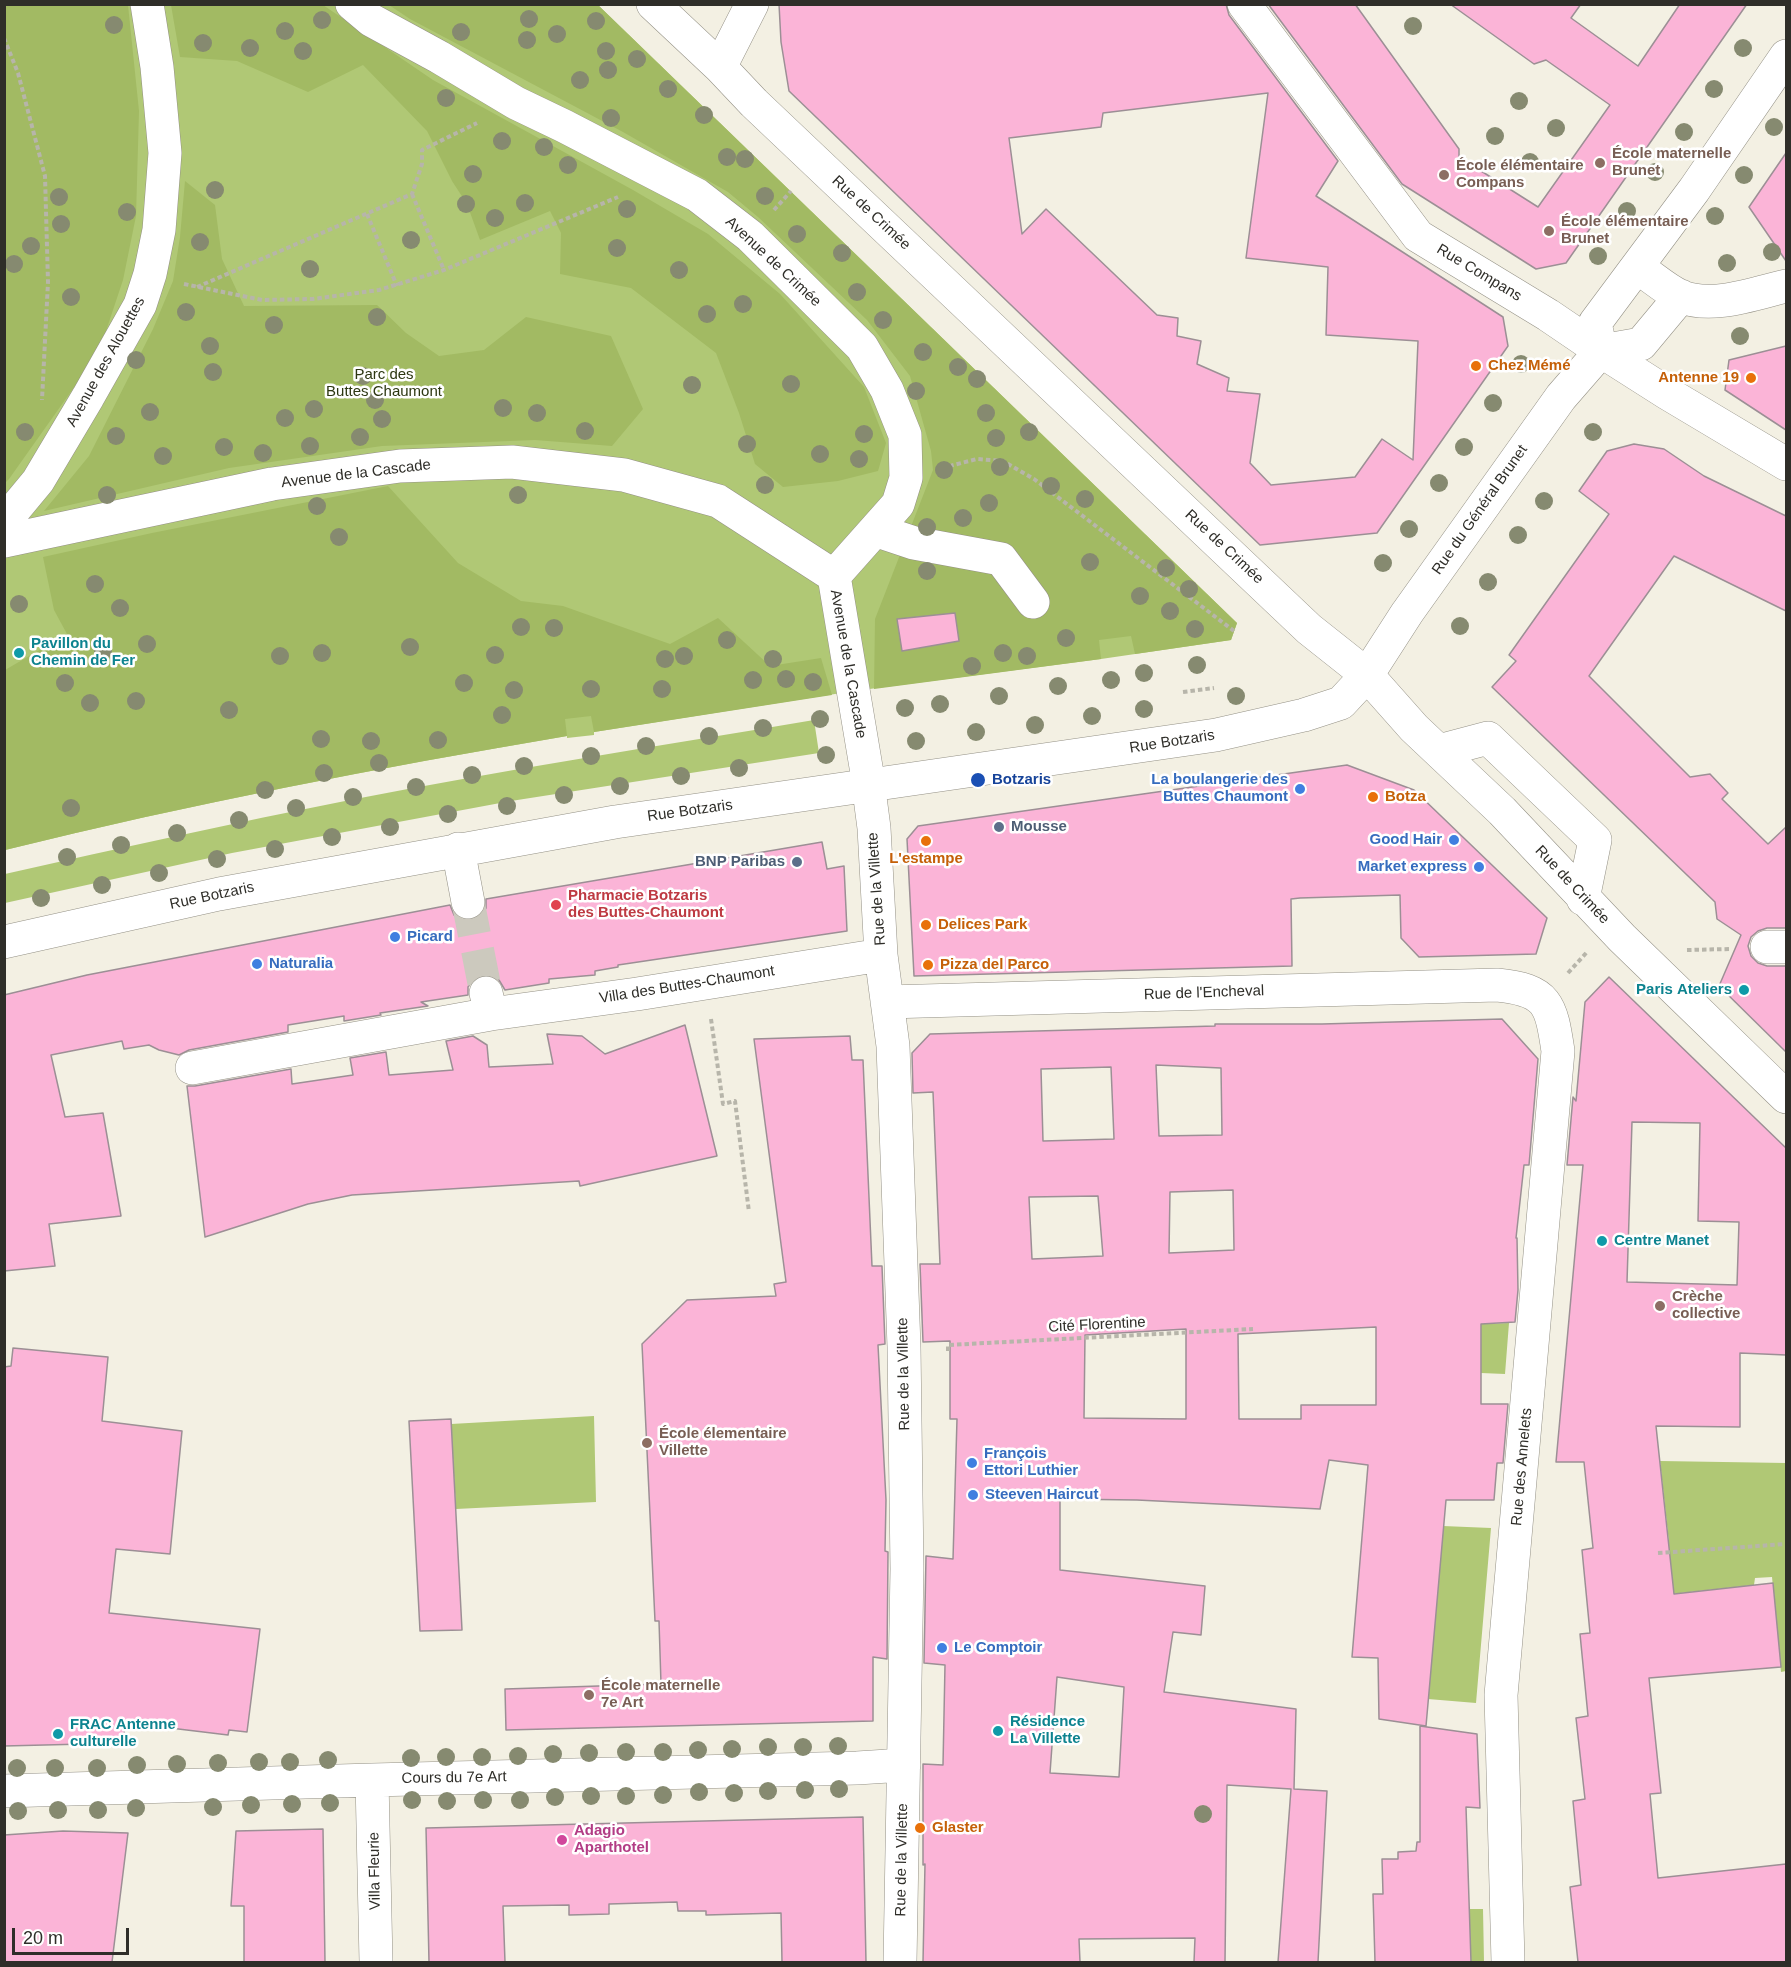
<!DOCTYPE html>
<meta charset="utf-8">
<style>
body{margin:0}
#map{position:relative;width:1791px;height:1967px;overflow:hidden;background:#f3f0e3;font-family:Arial,sans-serif}
canvas{display:block}
.frame{position:absolute;inset:0;border:6px solid #2f2e29;pointer-events:none}
.scale{position:absolute;left:12px;top:1928px;width:117px;height:27px;box-sizing:border-box;border:3px solid #2f2e29;border-top:0;padding-left:8px;font-size:18px;line-height:21px;white-space:nowrap;color:#2f2e29;-webkit-text-stroke:4px #fff;paint-order:stroke}
</style>
<div id="map">
<canvas width="1791" height="1967"></canvas>
<div class="frame"></div>
<div class="scale">20 m</div>
</div>
<script>
const c = document.querySelector('canvas').getContext('2d');
c.lineJoin = 'round';
function paint(path, color) {
  c.fillStyle = color;
  c.fill(path, 'evenodd');
}
function stroke(path, color, width, dash) {
  c.strokeStyle = color;
  c.lineWidth = width;
  c.lineCap = dash ? 'butt' : 'round';
  c.setLineDash(dash || []);
  c.stroke(path);
}
function drawText(font, color, halo, rows, align = 'center') {
  c.font = font + ' Arial,sans-serif';
  c.lineWidth = 5;
  c.setLineDash([]);
  c.textBaseline = 'middle';
  c.strokeStyle = halo;
  c.fillStyle = color;
  for (const [text, x, y, turn = 0] of rows) {
    c.save();
    c.translate(x, y);
    c.rotate((+turn || 0) * Math.PI / 180);
    c.textAlign = isNaN(turn) ? turn : align;
    if (halo) c.strokeText(text, 0, 0);
    c.fillText(text, 0, 0);
    c.restore();
  }
}
paint(new Path2D(`
 M4,5H598L1237,623L1231,640L1101,659L854,691L594,732V735L567,738V736C378,768 190,804 5,850Z
 M814,720L819,753L511,801L232,853L5,903V874C119,848 234,823 350,800C504,770 659,746 814,720Z
 M1509,1323L1505,1374L1481,1373V1324Z
 M594,1416L596,1502L456,1509L451,1424Z
 M1660,1461L1786,1463V1671L1781,1672L1772,1577L1755,1578L1754,1585L1662,1595L1669,1543Z
 M1443,1526L1491,1528L1476,1703L1428,1699Z
 M1469,1909H1483L1484,1962H1471Z`), '#b0c875');
paint(new Path2D(`
 M5,5H128L139,111L136,216L123,280L99,352L9,479L5,483Z
 M171,5H323L433,80L633,190L708,234L780,294L864,387L886,443L878,471L838,481L783,487L755,464L739,413L716,353L631,288L560,274L561,233L550,211L480,240L467,204L452,181L427,131L363,65L308,92L237,61L180,57Z
 M389,5H598L1237,623L1231,640L1135,654L1131,636L1099,640L1101,659L874,689L875,619L933,470L931,451L910,376L867,320L758,217L728,192L623,132L410,19Z
 M185,181L215,205L222,259L244,306L377,305L406,333L439,356L484,350L526,317L611,336L643,409L612,446L535,440L382,446L229,468L44,511L89,456L153,329L173,281L180,237Z
 M388,486L458,563L521,601L563,606L670,644L718,618L770,666L821,658L832,695L594,732L591,716L565,719L567,736C378,768 190,804 5,850V670L67,634L54,610L43,557L152,533Z`), '#a2ba63');
const building = new Path2D(`
 M779,4H1226L1229,15L1338,161L1316,196L1503,317L1508,346L1377,533L1260,545L789,91L781,42ZM1268,93L1246,258L1328,267L1326,335L1418,341L1413,460L1382,439L1355,477L1271,485L1250,463L1260,394L1227,391L1229,378L1197,364L1201,341L1177,336L1178,318L1157,315L1046,209L1022,234L1009,138L1101,127L1103,113Z
 M1268,4H1355L1459,149V157L1538,207L1610,105L1546,60L1534,64L1450,4H1581L1571,18L1638,66L1680,4H1747L1566,263L1536,269L1402,184Z
 M1786,153V261L1749,207Z
 M1786,346V430L1725,390L1729,360Z
 M1634,444L1664,449L1704,476L1786,516V611L1674,556L1589,676L1690,777L1710,774L1728,793L1722,799L1768,844L1786,827V928H1767L1758,931L1751,937L1748,946L1751,956L1758,963L1767,966H1786V1052L1719,986L1741,935L1717,919L1715,902L1492,687L1516,661L1509,655L1609,514L1579,491L1607,451Z
 M955,613L959,641L902,651L897,619Z
 M1347,765L1414,790L1547,918L1536,954L1419,957L1401,938L1400,895L1300,898L1291,899L1292,966L914,976L907,839L918,826Z
 M822,842L827,869L844,866L847,931L618,965V967L595,971V975L549,979V983L505,990L499,980L492,975H482L473,980L468,987V995L421,1002L428,1006L380,1013L381,1015L344,1021V1016L288,1025V1032L189,1050L179,1055L159,1050L149,1045L124,1049L122,1041L51,1055L65,1117L103,1113L121,1216L49,1224L55,1266L4,1271V995L87,975L450,905L454,915L462,920H471L481,916L486,908V899Z
 M1609,977L1786,1148V1355L1740,1353V1427L1656,1426L1674,1594L1773,1583L1781,1667L1649,1678L1661,1793L1650,1794L1658,1878L1786,1864V1962H1578L1570,1887L1581,1885L1573,1801L1585,1799L1576,1718L1588,1716L1580,1634L1590,1633L1582,1550L1593,1548L1584,1462H1556L1583,1165H1567L1573,1097L1576,1101L1585,1002ZM1632,1122L1700,1123L1698,1221L1739,1222L1737,1285L1627,1282Z
 M1502,1019L1538,1059L1529,1165H1524L1516,1238H1517L1518,1290L1515,1322L1481,1324V1404H1508L1503,1463H1497L1494,1500H1446L1426,1726L1379,1719L1378,1658L1352,1657L1368,1465L1329,1460L1320,1509L1137,1500L1060,1499V1570L1205,1586L1201,1635L1173,1632L1164,1692L1296,1709L1294,1789L1327,1791L1318,1962H1278L1291,1789L1227,1785L1225,1962H1194L1195,1938L1079,1939L1080,1962H923L925,1864L923,1865V1764L943,1765L945,1665L924,1663L926,1556L953,1559L957,1419H950V1341L923,1342L920,1264H940L933,1092L913,1093L912,1053L930,1034L1215,1026V1024H1322ZM1156,1065L1221,1068L1222,1135L1159,1136ZM1111,1067L1114,1139L1043,1141L1041,1069ZM1233,1190L1234,1250L1169,1253L1170,1192ZM1098,1196L1103,1256L1032,1259L1029,1197ZM1376,1327V1405H1301V1419H1239L1238,1334ZM1186,1329V1419L1084,1418L1085,1335ZM1057,1677L1124,1687L1119,1777L1050,1773Z
 M685,1025L717,1156L580,1186L579,1181L352,1195L308,1204L205,1237L187,1086H195L291,1069L292,1084L353,1075L350,1058L386,1052L389,1075L453,1070L446,1041L473,1036L487,1045L489,1067L553,1064L547,1034L582,1036L605,1054Z
 M850,1036L852,1060H863L872,1266H882L885,1344L878,1345L886,1500L885,1551L888,1552L887,1659L873,1657V1721L506,1730L505,1689L661,1684L659,1621H655L642,1344L687,1300L776,1296L774,1284L786,1282L754,1039Z
 M13,1348L108,1357L102,1421L182,1431L170,1554L116,1549L109,1613L260,1629L247,1732L229,1730L228,1735L162,1727L124,1728L125,1743L4,1746V1367L11,1366Z
 M451,1419L462,1630L420,1631L409,1421Z
 M1420,1726L1477,1734L1480,1808L1466,1807L1471,1962H1375L1373,1894H1383L1382,1859H1398V1852L1416,1851L1417,1842H1420Z
 M863,1817L866,1962H782L781,1913L706,1915V1911H678L677,1902L609,1904V1914L569,1915V1905L503,1906L505,1962H429L426,1828Z
 M323,1829L325,1962H244V1906H231L236,1831Z
 M63,1831L128,1833L112,1962H4V1835Z`);
paint(building, '#fbb4d7');
stroke(building, '#9c8f95', 1.5);
stroke(new Path2D(`
 M468,902L486,993`), '#ccc9be', 33, [33, 16]);
const minor = new Path2D(`
 M352,4L371,20L439,57L516,103L564,126L697,195L750,236L862,347L887,390L905,435L906,478L898,504L834,576
 M653,4L720,67L754,103L1309,629L1367,675L1414,728L1502,811L1622,938L1786,1097
 M1244,4L1418,236L1548,315L1601,351L1667,393L1786,464
 M720,67L752,4
 M1637,267C1651,276 1665,289 1680,296C1711,310 1756,293 1786,286
 M1601,351L1595,323L1694,190L1786,56
 M4,522L38,481L88,397L140,305L150,274L159,230L165,153L157,67L147,4
 M875,530L914,543L1001,559L1033,602
 M4,541L272,484L400,466L512,462L624,475L718,501L834,576L866,767L874,828L881,955L893,1046L904,1347L907,1569L900,1962
 M1439,751L1488,738L1595,840L1583,899
 M458,849L468,902
 M4,942L219,894L615,822L1216,735L1304,715L1341,703L1367,675L1407,613L1561,397L1601,351L1641,344L1681,296
 M1767,947H1786
 M486,993L491,1014L637,994L881,955
 M887,1002L1497,985C1548,990 1551,1004 1558,1051L1501,1695L1508,1962
 M192,1068L491,1014
 M372,1780L376,1962
 M4,1791L372,1780L857,1768L904,1765`);
stroke(minor, '#949186', 34);
stroke(new Path2D(`
 M4,38L18,73L45,176L48,282L42,400
 M412,194L444,270
 M774,210L791,191
 M367,214L397,286
 M184,284L262,300L313,299L379,290L444,270L618,197
 M197,287L412,194L422,164V150L477,123
 M942,468L977,459L1003,461L1034,479L1234,631
 M1183,692L1214,688
 M1687,950L1730,949
 M1568,973L1587,952
 M711,1019L723,1104L735,1101L749,1212
 M948,1351V1345L1253,1329
 M1658,1553L1786,1544`), '#b7b5aa', 4, [4.5, 3]);
stroke(minor, '#fff', 33);
c.fillStyle = '#868a70';
for (const [x, y] of [
 [529,19],
 [322,20],
 [596,21],
 [114,25],
 [1413,26],
 [285,31],
 [461,32],
 [557,34],
 [527,40],
 [203,43],
 [250,48],
 [1743,48],
 [303,51],
 [606,51],
 [637,59],
 [608,70],
 [580,80],
 [668,89],
 [1714,89],
 [446,98],
 [1519,101],
 [704,115],
 [611,118],
 [1774,127],
 [1556,128],
 [1684,132],
 [1495,136],
 [502,141],
 [544,147],
 [727,157],
 [745,159],
 [1530,162],
 [568,165],
 [1655,172],
 [473,174],
 [1744,175],
 [215,190],
 [765,196],
 [59,197],
 [525,203],
 [466,204],
 [627,209],
 [1627,211],
 [127,212],
 [1715,216],
 [495,218],
 [61,224],
 [797,234],
 [411,240],
 [200,242],
 [31,246],
 [617,248],
 [1772,252],
 [842,253],
 [1598,256],
 [1727,263],
 [14,264],
 [310,269],
 [679,270],
 [857,292],
 [71,297],
 [743,304],
 [186,312],
 [707,314],
 [377,317],
 [883,320],
 [274,325],
 [1740,336],
 [210,346],
 [923,352],
 [136,360],
 [1521,364],
 [958,367],
 [213,372],
 [363,376],
 [977,379],
 [791,384],
 [692,385],
 [916,391],
 [375,400],
 [1493,403],
 [503,408],
 [314,409],
 [150,412],
 [537,413],
 [986,413],
 [285,418],
 [382,419],
 [585,431],
 [25,432],
 [1029,432],
 [1593,432],
 [864,434],
 [116,436],
 [360,437],
 [996,438],
 [747,444],
 [310,446],
 [224,447],
 [1464,447],
 [263,453],
 [820,454],
 [163,456],
 [859,459],
 [1000,467],
 [944,470],
 [1439,483],
 [765,485],
 [1051,486],
 [107,495],
 [518,495],
 [1085,499],
 [1544,501],
 [989,503],
 [317,506],
 [963,518],
 [927,527],
 [1409,529],
 [1518,535],
 [339,537],
 [1090,562],
 [1383,563],
 [1166,568],
 [927,571],
 [1488,582],
 [95,584],
 [1189,589],
 [1140,596],
 [19,604],
 [120,608],
 [1170,611],
 [1460,626],
 [521,627],
 [554,628],
 [1195,629],
 [1066,638],
 [727,640],
 [147,644],
 [410,647],
 [103,651],
 [322,653],
 [1003,653],
 [495,655],
 [280,656],
 [684,656],
 [1027,656],
 [665,659],
 [773,659],
 [1197,665],
 [972,666],
 [1144,673],
 [786,679],
 [753,680],
 [1111,680],
 [813,682],
 [65,683],
 [464,683],
 [1058,686],
 [591,689],
 [662,689],
 [514,690],
 [999,696],
 [1236,696],
 [136,701],
 [90,703],
 [940,704],
 [905,708],
 [1144,709],
 [229,710],
 [502,715],
 [1092,716],
 [820,719],
 [1035,725],
 [763,728],
 [976,732],
 [709,736],
 [321,739],
 [438,740],
 [371,741],
 [916,741],
 [646,746],
 [826,755],
 [591,756],
 [379,763],
 [524,766],
 [739,768],
 [324,773],
 [472,775],
 [681,776],
 [620,786],
 [416,787],
 [265,790],
 [564,795],
 [353,797],
 [507,806],
 [71,808],
 [296,808],
 [448,814],
 [239,820],
 [390,827],
 [177,833],
 [332,837],
 [121,845],
 [275,849],
 [67,857],
 [217,859],
 [159,873],
 [102,885],
 [41,898],
 [838,1746],
 [768,1747],
 [803,1747],
 [732,1749],
 [698,1750],
 [626,1752],
 [663,1752],
 [589,1753],
 [553,1754],
 [518,1756],
 [446,1757],
 [482,1757],
 [411,1758],
 [328,1760],
 [259,1762],
 [290,1762],
 [218,1763],
 [177,1764],
 [137,1765],
 [17,1768],
 [55,1768],
 [97,1768],
 [839,1789],
 [805,1790],
 [768,1791],
 [699,1792],
 [734,1793],
 [663,1795],
 [591,1796],
 [626,1796],
 [555,1797],
 [412,1800],
 [483,1800],
 [520,1800],
 [447,1801],
 [330,1803],
 [292,1804],
 [251,1805],
 [213,1807],
 [136,1808],
 [58,1810],
 [98,1810],
 [18,1811],
 [1203,1814]
]) {
  c.beginPath();
  c.arc(x, y, 9, 0, 2 * Math.PI);
  c.fill();
}
for (const [x, y, r, color] of [
 [1600,163,6,"#8d6e63"],
 [1444,175,6,"#8d6e63"],
 [1549,231,6,"#8d6e63"],
 [1476,366,6,"#e8710a"],
 [1751,378,6,"#e8710a"],
 [19,653,6,"#0f9aa8"],
 [978,780,8,"#1a4fb4"],
 [1300,789,6,"#3f7fe0"],
 [1373,797,6,"#e8710a"],
 [999,827,6,"#5c6f8a"],
 [1454,840,6,"#3f7fe0"],
 [926,841,6,"#e8710a"],
 [797,862,6,"#5c6f8a"],
 [1479,867,6,"#3f7fe0"],
 [556,905,6,"#e0444e"],
 [926,925,6,"#e8710a"],
 [395,937,6,"#3f7fe0"],
 [257,964,6,"#3f7fe0"],
 [928,965,6,"#e8710a"],
 [1744,990,6,"#0f9aa8"],
 [1602,1241,6,"#0f9aa8"],
 [1660,1306,6,"#8d6e63"],
 [647,1443,6,"#8d6e63"],
 [972,1463,6,"#3f7fe0"],
 [973,1495,6,"#3f7fe0"],
 [942,1648,6,"#3f7fe0"],
 [589,1695,6,"#8d6e63"],
 [998,1731,6,"#0f9aa8"],
 [58,1734,6,"#0f9aa8"],
 [920,1828,6,"#e8710a"],
 [562,1840,6,"#d1479c"]
]) {
  const dot = new Path2D();
  dot.arc(x, y, r, 0, 2 * Math.PI);
  c.fillStyle = color;
  c.fill(dot);
  stroke(dot, '#fff', 2);
}
drawText('bold 15px', '#785e54', '#fff', [
 ["École maternelle",1612,154],
 ["Brunet",1612,171],
 ["École élémentaire",1456,166],
 ["Compans",1456,183],
 ["École élémentaire",1561,222],
 ["Brunet",1561,239],
 ["Crèche",1672,1297],
 ["collective",1672,1314],
 ["École élementaire",659,1434],
 ["Villette",659,1451],
 ["École maternelle",601,1686],
 ["7e Art",601,1703]
], 'left');
drawText('15px', '#2f2e29', '#fff', [
 ["Rue de Crimée",871,213,43],
 ["Avenue de Crimée",773,262,43],
 ["Rue Compans",1479,273,31],
 ["Avenue des Alouettes",106,362,-61],
 ["Avenue de la Cascade",356,474,-7],
 ["Rue du Général Brunet",1480,510,-55],
 ["Rue de Crimée",1224,547,43],
 ["Avenue de la Cascade",848,664,80],
 ["Rue Botzaris",1172,742,-9],
 ["Rue Botzaris",690,811,-8],
 ["Rue de Crimée",1572,885,47],
 ["Rue de la Villette",877,889,-94],
 ["Rue Botzaris",212,896,-12],
 ["Villa des Buttes-Chaumont",687,985,-9],
 ["Rue de l'Encheval",1204,993,-2],
 ["Cité Florentine",1097,1325,-3],
 ["Rue de la Villette",904,1374,-91],
 ["Rue des Annelets",1522,1467,-85],
 ["Cours du 7e Art",454,1778,-1],
 ["Rue de la Villette",902,1860,-89],
 ["Villa Fleurie",375,1871,-91]
]);
drawText('bold 15px', '#c56008', '#fff', [
 ["Chez Mémé",1488,366],
 ["Antenne 19",1739,378,"right"],
 ["Botza",1385,797],
 ["L'estampe",926,859,"center"],
 ["Delices Park",938,925],
 ["Pizza del Parco",940,965],
 ["Glaster",932,1828]
], 'left');
drawText('15px', '#2d3712', '#fff', [
 ["Parc des",384,375],
 ["Buttes Chaumont",384,392]
]);
drawText('bold 15px', '#0d838f', '#fff', [
 ["Pavillon du",31,644],
 ["Chemin de Fer",31,661],
 ["Paris Ateliers",1732,990,"right"],
 ["Centre Manet",1614,1241],
 ["Résidence",1010,1722],
 ["La Villette",1010,1739],
 ["FRAC Antenne",70,1725],
 ["culturelle",70,1742]
], 'left');
drawText('bold 15px', '#164399', '#fff', [
 ["Botzaris",992,780]
], 'left');
drawText('bold 15px', '#366cbe', '#fff', [
 ["La boulangerie des",1288,780,"right"],
 ["Buttes Chaumont",1288,797,"right"],
 ["Good Hair",1442,840,"right"],
 ["Market express",1467,867,"right"],
 ["Picard",407,937],
 ["Naturalia",269,964],
 ["François",984,1454],
 ["Ettori Luthier",984,1471],
 ["Steeven Haircut",985,1495],
 ["Le Comptoir",954,1648]
], 'left');
drawText('bold 15px', '#4e5e75', '#fff', [
 ["Mousse",1011,827],
 ["BNP Paribas",785,862,"right"]
], 'left');
drawText('bold 15px', '#be3a42', '#fff', [
 ["Pharmacie Botzaris",568,896],
 ["des Buttes-Chaumont",568,913]
], 'left');
drawText('bold 15px', '#b23c85', '#fff', [
 ["Adagio",574,1831],
 ["Aparthotel",574,1848]
], 'left');
</script>
